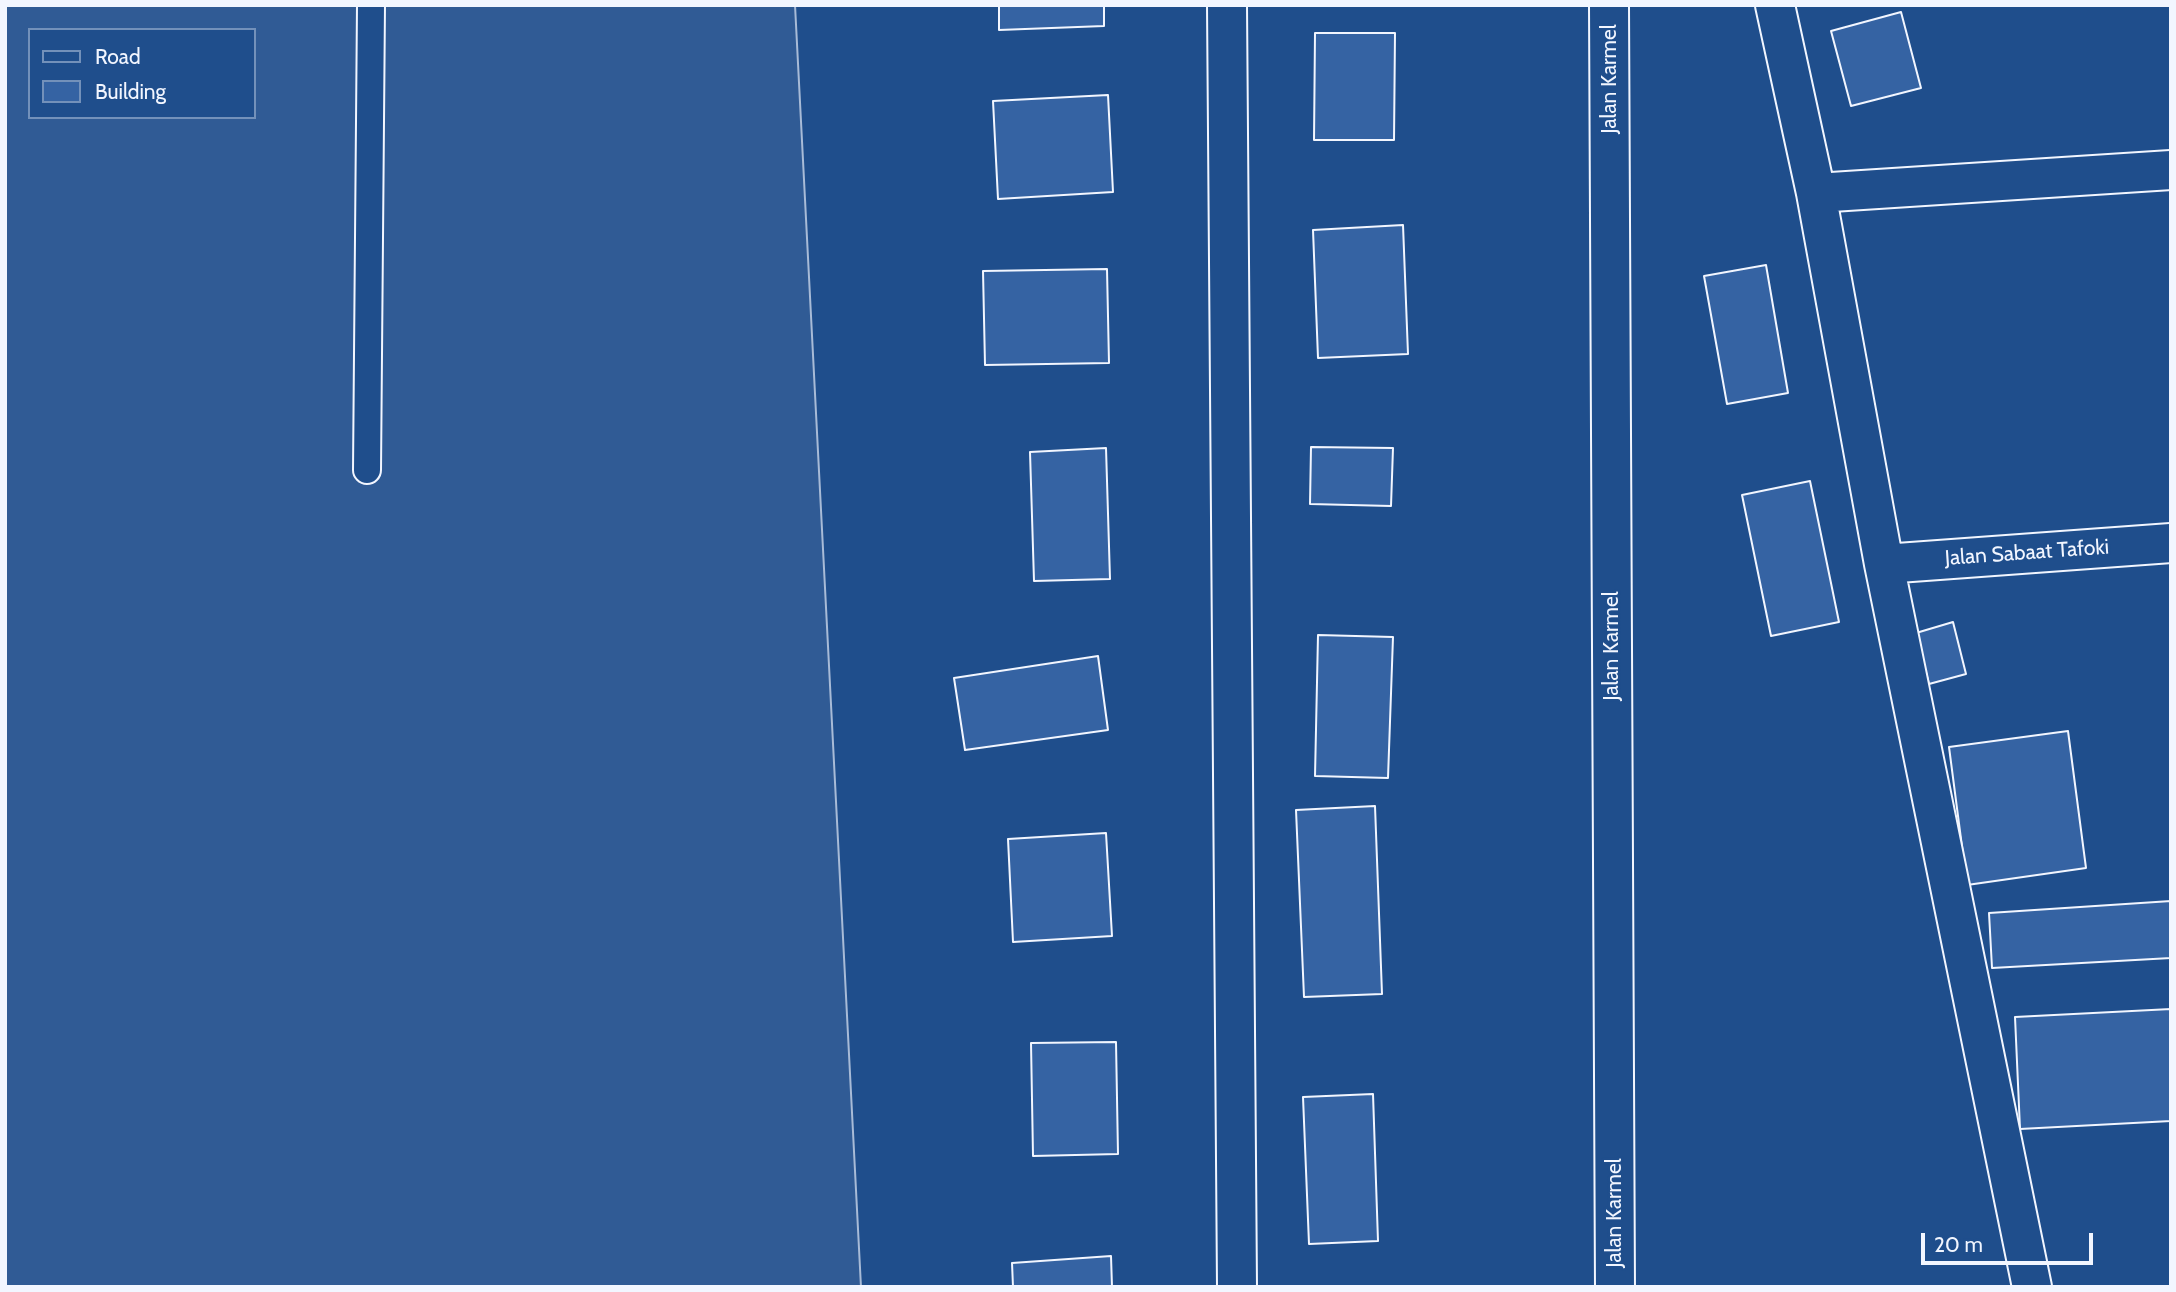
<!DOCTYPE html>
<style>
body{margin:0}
#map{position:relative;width:2176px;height:1292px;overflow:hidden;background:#1f4e8c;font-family:Cabin,sans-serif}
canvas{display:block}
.frame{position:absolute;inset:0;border:7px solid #f2f6ff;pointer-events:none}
.legend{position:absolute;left:28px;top:28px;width:228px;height:91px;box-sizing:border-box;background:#1f4e8c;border:2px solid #7391ba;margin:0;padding:9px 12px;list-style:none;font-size:21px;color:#f2f6ff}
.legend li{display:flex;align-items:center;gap:14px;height:35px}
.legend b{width:35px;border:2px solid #7391ba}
.scale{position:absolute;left:1921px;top:1233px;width:172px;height:32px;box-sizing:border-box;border:4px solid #f2f6ff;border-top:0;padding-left:9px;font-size:21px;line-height:24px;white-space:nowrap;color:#f2f6ff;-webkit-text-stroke:5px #1f4e8c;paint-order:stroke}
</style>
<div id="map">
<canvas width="2176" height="1292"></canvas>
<div class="frame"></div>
<ul class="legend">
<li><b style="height:9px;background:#1f4e8c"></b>Road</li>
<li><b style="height:19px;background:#3563a3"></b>Building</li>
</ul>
<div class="scale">20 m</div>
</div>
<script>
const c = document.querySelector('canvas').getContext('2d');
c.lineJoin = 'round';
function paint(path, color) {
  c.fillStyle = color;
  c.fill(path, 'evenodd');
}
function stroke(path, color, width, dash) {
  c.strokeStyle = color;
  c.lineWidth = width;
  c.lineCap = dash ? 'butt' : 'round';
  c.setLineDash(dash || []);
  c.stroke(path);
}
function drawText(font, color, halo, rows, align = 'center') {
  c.font = font + ' Cabin,sans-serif';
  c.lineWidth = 5;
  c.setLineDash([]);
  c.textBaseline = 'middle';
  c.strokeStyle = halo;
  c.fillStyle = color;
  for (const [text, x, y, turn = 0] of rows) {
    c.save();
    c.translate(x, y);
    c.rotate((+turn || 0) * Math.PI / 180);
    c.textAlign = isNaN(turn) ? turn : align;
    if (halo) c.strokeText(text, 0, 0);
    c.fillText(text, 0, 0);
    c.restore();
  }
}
const built = new Path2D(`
 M5,5H795L861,1287H5ZM30,30H254V117H30Z`);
paint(built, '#305b95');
stroke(built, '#a8bbd7', 2);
const building = new Path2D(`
 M999,5H1104V26L999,30Z
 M1901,12L1921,88L1851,106L1831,31Z
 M1315,33H1395L1394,140H1314Z
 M1108,95L1113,192L998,199L993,101Z
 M1403,225L1408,354L1318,358L1313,230Z
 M1766,265L1788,393L1727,404L1704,276Z
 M1107,269L1109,363L985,365L983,271Z
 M1311,447L1393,448L1391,506L1310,504Z
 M1106,448L1110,579L1034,581L1030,452Z
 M1810,481L1839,622L1771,636L1742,495Z
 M1953,622L1966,674L1929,684L1916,633Z
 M1318,635L1393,637L1388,778L1315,776Z
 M1098,656L1108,730L965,750L954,678Z
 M2068,731L2086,868L1967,885L1949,747Z
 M1375,806L1382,994L1304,997L1296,810Z
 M1106,833L1112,936L1013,942L1008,839Z
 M2171,901V958L1992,968L1989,913Z
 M2171,1009V1121L2020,1129L2015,1017Z
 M1116,1042L1118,1154L1033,1156L1031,1043Z
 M1373,1094L1378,1241L1309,1244L1303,1097Z
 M1111,1256L1112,1287H1013L1012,1263Z`);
paint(building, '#3563a3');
stroke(building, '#f2f6ff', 2);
const lane = new Path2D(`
 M367,470L371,5`);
const street = new Path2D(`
 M1227,5L1237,1287
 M1609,5L1615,1287
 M1775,5L1816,193L1884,564L2032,1287
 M1816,193L2171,170
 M1884,564L2171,543`);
stroke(lane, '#f2f6ff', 30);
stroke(street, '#f2f6ff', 42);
stroke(lane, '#1f4e8c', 26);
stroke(street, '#1f4e8c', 38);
drawText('21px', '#f2f6ff', '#1f4e8c', [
 ["Jalan Karmel",1610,79,-90],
 ["Jalan Sabaat Tafoki",2027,553,-4],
 ["Jalan Karmel",1612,646,-90],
 ["Jalan Karmel",1615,1213,-90]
]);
</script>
